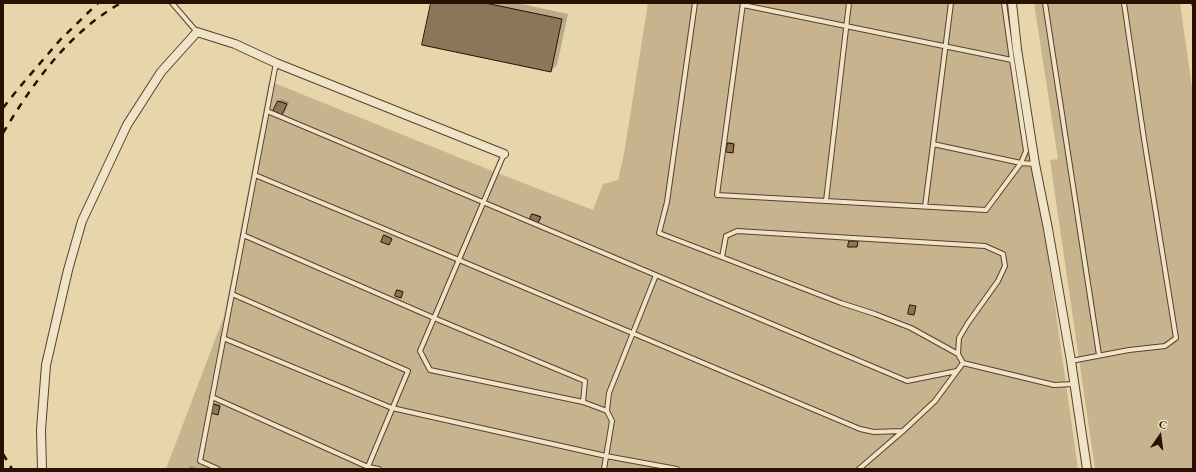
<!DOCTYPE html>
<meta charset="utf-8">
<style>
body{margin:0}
#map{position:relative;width:1196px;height:472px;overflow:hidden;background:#e7d5ab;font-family:"EB Garamond",serif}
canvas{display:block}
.frame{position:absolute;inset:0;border:4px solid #2a1000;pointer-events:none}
.north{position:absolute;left:1140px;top:416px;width:40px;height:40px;-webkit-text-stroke:3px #efe4c8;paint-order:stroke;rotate:14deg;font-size:11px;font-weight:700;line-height:16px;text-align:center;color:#2a1000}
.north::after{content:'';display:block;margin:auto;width:14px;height:18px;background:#2a1000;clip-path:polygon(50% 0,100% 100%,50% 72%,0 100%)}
</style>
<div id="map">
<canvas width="1196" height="472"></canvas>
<div class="frame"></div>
<div class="north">С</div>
</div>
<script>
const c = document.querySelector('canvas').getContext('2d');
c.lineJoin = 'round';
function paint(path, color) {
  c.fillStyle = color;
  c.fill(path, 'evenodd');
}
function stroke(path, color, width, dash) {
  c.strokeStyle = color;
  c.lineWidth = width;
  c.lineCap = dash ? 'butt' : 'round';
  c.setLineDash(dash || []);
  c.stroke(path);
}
paint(new Path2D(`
 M648,3H1009L1035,164L1078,469H166L224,316L269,81L505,176L593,210L603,184L618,180L624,154Z
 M1034,3H1180L1193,94V469H1095L1050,160L1058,159Z`), '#c7b48e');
paint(new Path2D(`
 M432,3H517L568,14L557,65L551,71Z
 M281,99L289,102L285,111L282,114L279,101Z
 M730,142L735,143L733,152L728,143Z
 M534,213L541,216L539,221L531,219Z
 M386,235L392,237L390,243L385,236Z
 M399,289L404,291L401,297L396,295Z
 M215,403L221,405L217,414L214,404Z
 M190,466L195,467V469H188Z`), '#0003');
const building = new Path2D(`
 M431,3H485L562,19L551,72L422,45Z
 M278,101L287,104L282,115L273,111Z
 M728,143L734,144L733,153L726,152Z
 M532,214L541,217L538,223L530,219Z
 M384,235L392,239L389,245L381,242Z
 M849,241H858L857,247H848Z
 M397,290L403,292L401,298L395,296Z
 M910,305L916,306L914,315L908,314Z
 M213,404L220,406L218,415L211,413Z`);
paint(building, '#8c7659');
stroke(building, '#2a1000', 1);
const lane = new Path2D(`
 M172,3L197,32
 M695,3L667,202L659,233L841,303L875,314L911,328L958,354L963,363
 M743,3L717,195L826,201
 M849,3L826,201L986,210L1021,163L1035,164
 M1045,3L1099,355
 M743,5L1012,60
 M267,111L907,381L957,371
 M933,144L1021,163L1026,151L1012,60L1004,3
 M504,154L420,351L430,370L583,402L607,411L612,421L604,469
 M255,175L459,260L860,429L874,432L903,431
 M925,207L951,3
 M243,235L434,318L585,381L583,402
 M722,257L726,236L737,231L985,246L1003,254L1005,266L998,281L968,323L959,338L958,354
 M232,294L408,371L367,469
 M223,338L392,408L606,456L677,469
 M1071,361L1129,350L1165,346L1176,338L1144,139L1124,3
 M212,397L368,467L379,469
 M607,411L609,393L656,275
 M218,469L200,461L276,63
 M859,469L903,431L935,401L963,363L1054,385L1074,384`);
const street = new Path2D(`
 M1012,3L1017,49L1035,164L1048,229L1071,361L1087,469
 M42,469L41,430L46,365L68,270L82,221L127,125L161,72L197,32L235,44L276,63L504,154`);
stroke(lane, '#59412b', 6);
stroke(street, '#59412b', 10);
stroke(new Path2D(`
 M1192,3L1193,10`), '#2a1000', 1.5, [3, 2]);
stroke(lane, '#efe4c8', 4);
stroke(street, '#efe4c8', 8);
stroke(new Path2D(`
 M3,108L18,89L60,40L98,3
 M3,133C33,83 69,32 121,3
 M3,454L12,469`), '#2a1000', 2.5, [7, 7]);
</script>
